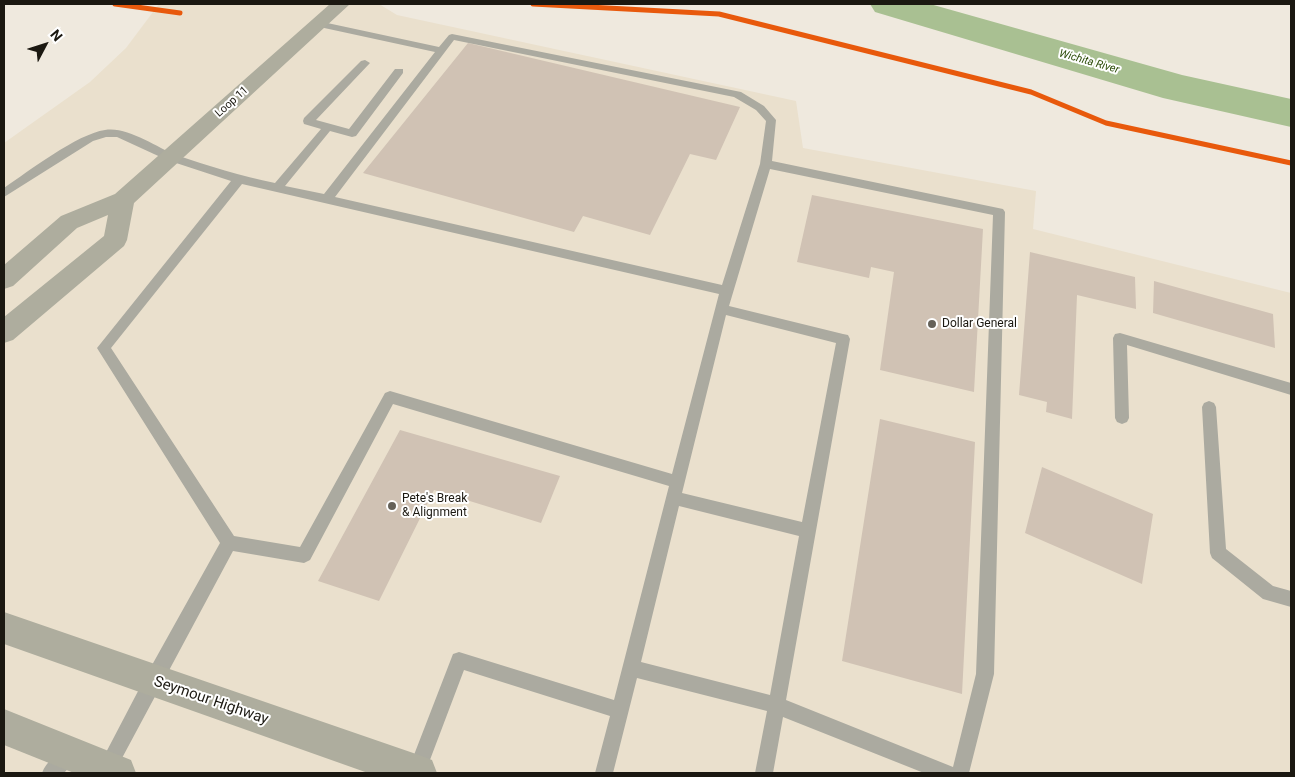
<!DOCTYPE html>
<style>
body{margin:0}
#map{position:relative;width:1295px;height:777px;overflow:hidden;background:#efe9de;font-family:Roboto,sans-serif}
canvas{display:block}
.frame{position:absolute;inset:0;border:5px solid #1b1811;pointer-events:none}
.north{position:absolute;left:20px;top:20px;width:50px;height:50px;-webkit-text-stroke:4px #fff;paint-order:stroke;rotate:50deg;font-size:14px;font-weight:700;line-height:20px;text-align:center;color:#1b1811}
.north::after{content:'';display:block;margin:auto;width:18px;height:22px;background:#1b1811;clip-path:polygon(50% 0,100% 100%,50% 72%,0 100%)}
</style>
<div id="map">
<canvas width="1295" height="777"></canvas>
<div class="frame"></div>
<div class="north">N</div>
</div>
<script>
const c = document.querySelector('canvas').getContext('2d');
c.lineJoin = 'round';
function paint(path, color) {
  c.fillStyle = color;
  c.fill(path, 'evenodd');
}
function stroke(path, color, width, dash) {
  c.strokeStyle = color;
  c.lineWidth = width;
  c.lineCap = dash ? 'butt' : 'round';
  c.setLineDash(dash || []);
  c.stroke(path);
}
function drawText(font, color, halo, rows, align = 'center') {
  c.font = font + ' Roboto,sans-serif';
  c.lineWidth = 4;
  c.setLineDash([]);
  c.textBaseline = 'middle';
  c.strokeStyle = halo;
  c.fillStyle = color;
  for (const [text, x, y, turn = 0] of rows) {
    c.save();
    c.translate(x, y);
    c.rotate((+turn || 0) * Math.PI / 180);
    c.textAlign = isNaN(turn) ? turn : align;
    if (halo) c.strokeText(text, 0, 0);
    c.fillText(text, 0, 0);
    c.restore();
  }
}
paint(new Path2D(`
 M159,4H379L397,15L796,101L803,148L1036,191L1033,229L1291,293V773H4V143L90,82L126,48Z`), '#eae0cd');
paint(new Path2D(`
 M870,4H930L1182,75L1291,99V127L1163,98L875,12Z`), '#a9c092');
paint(new Path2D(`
 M468,43L740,107L716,160L690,154L650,235L583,216L574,232L363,173Z
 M812,195L983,229L974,392L880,370L894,272L871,267L869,278L797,262Z
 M1030,252L1135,277L1136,309L1077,295L1072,419L1046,412L1047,402L1019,395Z
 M1154,281L1273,314L1275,348L1153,313Z
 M880,419L975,442L962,694L842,661Z
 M400,430L560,476L541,523L434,490L379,601L318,581Z
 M1042,467L1153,514L1142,584L1025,533Z`), '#d0c2b4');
paint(new Path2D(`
 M318,21L439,47L449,35L452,34L741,92L764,106L776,120L772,161L1003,209L1005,212L994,674L969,773H924L783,717L773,773H755L767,711L637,678L613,773H595L610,716L464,670L425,773H407L453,654L459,652L614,700L669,486L393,404L310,560L304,563L233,551L114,773H100L98,768L101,762L147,674L220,543L97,348L231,181L167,160L117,137H106L93,141L4,197V188C29,171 77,134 105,130C127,126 156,147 176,155C208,166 241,176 275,183L321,129L304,124L303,121L304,118L361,61L365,60L370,63L316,120L349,129L395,69H403V73L356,136L352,137L330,131L285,186L324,194L435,52L315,26V22ZM454,40L734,97L756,110L766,121L760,164L722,285L335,197ZM770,169L993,215L976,674L953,767L786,700L850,339L848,335L843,334L729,306ZM242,184L719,294L672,474L390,391L385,393L300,547L234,536L111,348ZM726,315L836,343L802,522L682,493ZM679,506L799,536L770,695L641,662Z
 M1120,333L1291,383V395L1127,345L1129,418L1127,422L1122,424L1117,422L1115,418L1113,338L1115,334Z
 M1209,401L1214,403L1216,407L1226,549L1273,586L1291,591V607L1263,599L1212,558L1210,553L1202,407L1204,403Z
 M70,745L76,748L79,754L76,760L64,773H42C46,762 59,750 70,745Z`), '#abaaa0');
paint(new Path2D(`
 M330,4H350L134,203L127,240L124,246L13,340L4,343V317L104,236L108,215L77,228L13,286L4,289V265L61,216L115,194Z
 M4,612L419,755L432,760L437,773H368L4,644Z
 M4,709L131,760L136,773H74L4,745Z`), '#aead9e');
stroke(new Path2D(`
 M115,4L180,13
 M533,4L719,14L1031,92L1106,123L1291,163`), '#e8590c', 5);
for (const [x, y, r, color] of [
 [932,324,5,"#656159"],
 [392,506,5,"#656159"]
]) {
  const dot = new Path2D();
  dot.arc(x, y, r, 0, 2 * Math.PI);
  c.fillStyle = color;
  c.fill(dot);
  stroke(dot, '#fff', 2);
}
drawText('italic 11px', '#2a4a06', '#fff', [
 ["Wichita River",1089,62,16]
]);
drawText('11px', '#1b1811', '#fff', [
 ["Loop 11",232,102,-42]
]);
drawText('12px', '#1b1811', '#fff', [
 ["Dollar General",942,324],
 ["Pete's Break",402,499],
 ["& Alignment",402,513]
], 'left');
drawText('15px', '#1b1811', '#fff', [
 ["Seymour Highway",211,701,19]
]);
</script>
